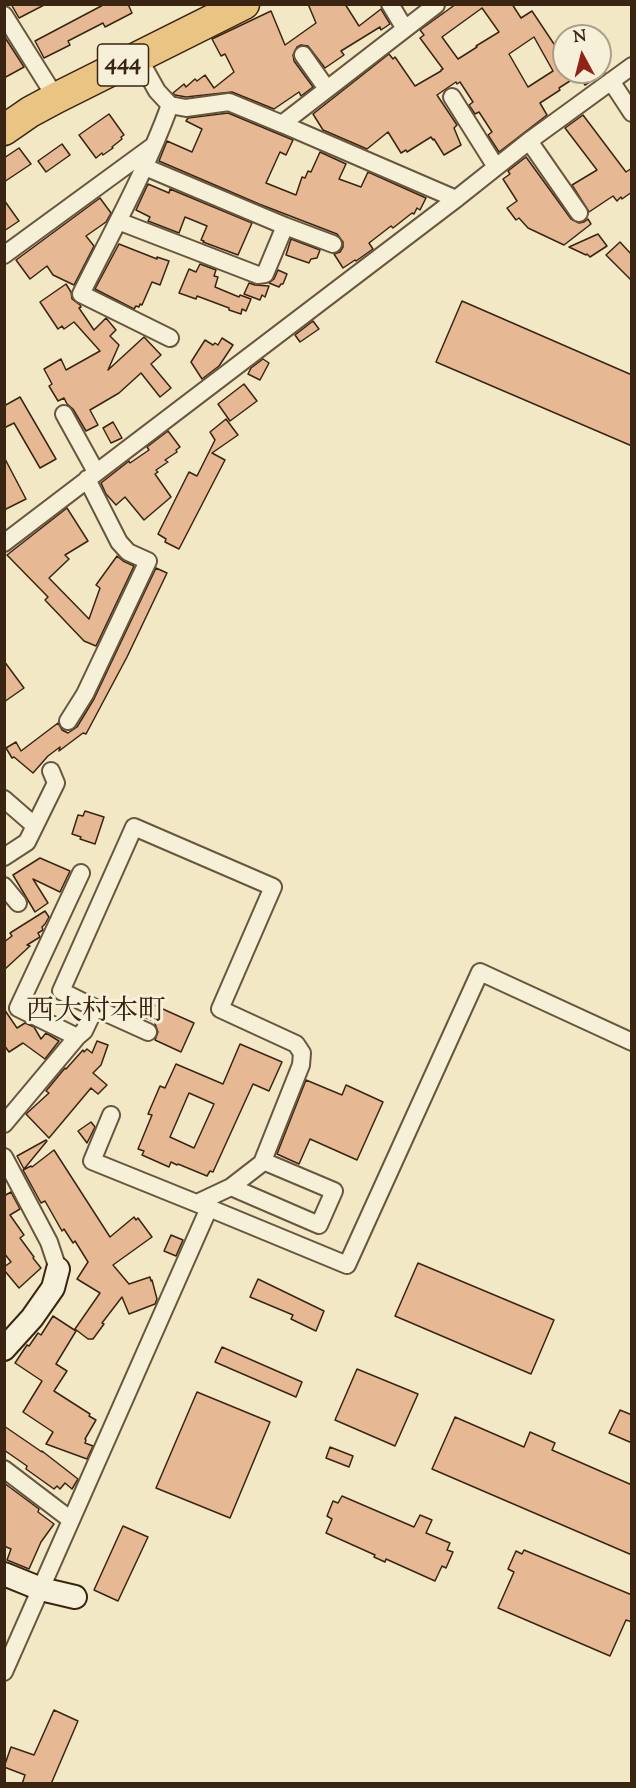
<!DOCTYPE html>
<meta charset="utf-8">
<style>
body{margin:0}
#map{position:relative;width:636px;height:1788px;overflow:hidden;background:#f3e8c5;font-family:"Sorts Mill Goudy",serif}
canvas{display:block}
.frame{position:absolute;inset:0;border:6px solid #392511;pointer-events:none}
.north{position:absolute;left:552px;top:24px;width:60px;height:60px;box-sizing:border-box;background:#f7f0d9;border:2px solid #ab9f89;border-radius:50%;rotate:353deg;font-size:16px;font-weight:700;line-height:24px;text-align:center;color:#392511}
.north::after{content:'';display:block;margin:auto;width:21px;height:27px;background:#8f2418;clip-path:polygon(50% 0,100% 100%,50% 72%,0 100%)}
</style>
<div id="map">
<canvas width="636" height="1788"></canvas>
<div class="frame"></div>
<div class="north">N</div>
</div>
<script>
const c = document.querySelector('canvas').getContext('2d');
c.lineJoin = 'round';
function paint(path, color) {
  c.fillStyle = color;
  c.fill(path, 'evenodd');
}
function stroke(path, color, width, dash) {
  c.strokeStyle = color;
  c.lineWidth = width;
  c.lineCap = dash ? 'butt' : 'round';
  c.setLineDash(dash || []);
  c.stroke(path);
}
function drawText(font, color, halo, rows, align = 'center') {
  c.font = font + ' "Sorts Mill Goudy","Noto Serif JP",serif';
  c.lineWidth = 6;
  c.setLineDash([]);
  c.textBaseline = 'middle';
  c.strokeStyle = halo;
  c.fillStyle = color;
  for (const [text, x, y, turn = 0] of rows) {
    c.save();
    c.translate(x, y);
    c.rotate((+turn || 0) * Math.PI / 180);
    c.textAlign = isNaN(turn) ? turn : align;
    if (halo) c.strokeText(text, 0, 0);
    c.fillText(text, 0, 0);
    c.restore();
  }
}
const building = new Path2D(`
 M11,4H46L19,18Z
 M105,4H128L132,13L105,27L103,23L68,41L70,45L44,58L35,41Z
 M308,4H345L359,26L381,9L390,24L381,30L380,27L341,51L344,55L325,68L308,46L301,45L297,47L293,55L294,61L313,87L301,96L299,92L274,109L232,92L186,97L175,95L173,93L184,84L186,87L195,79L197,81L205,75L214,88L234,72L225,54L221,56L212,39L271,11L285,45L316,23Z
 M456,4H512L521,18L532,11L558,50L555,52L564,66V72H568L573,79L559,88L560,90L540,103L547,115L499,152L488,135L492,132L479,112L475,114L469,105L473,102L460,82L457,84L456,82L437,95L457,125L454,128L461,145L444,155L434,139L433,140L431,137L407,152L406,150L401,153L388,132L367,149L323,130L313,114L389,54L393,59L395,57L415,86L441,71V70L443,69L420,38L424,35L420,30ZM482,8L499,32L476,46L477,47L458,59L442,37ZM534,37L553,71L528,87L509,54Z
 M4,36L24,67L4,78Z
 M576,72H605L585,85Z
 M228,113L293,140L286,155L280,152L266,183L296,195L302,177L305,178L308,171L311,172L320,152L346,164L339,179L361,187L368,172L426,198L420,210L417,208L414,214L412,213L393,228L391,226L369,243L373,249L356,261L355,260L343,268L334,254L340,252L343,247V242L337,234L259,204L159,161L167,141L192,152L202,129L186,121L188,118Z
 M109,114L124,135L121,137L122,139L112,147L113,148L103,155L102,153L96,158L79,135Z
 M583,115L626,172L632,168V192L622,199L621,197L617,201L613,196L589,212L572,185L597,170L565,128Z
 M62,144L70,155L46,172L38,161Z
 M19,148L31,164L4,182V158Z
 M526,157L571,219L579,223L584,222L588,219L591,224L564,245L528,228L519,218L516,220L507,208L517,201L503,179L510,174L508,171Z
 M148,184L169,193L170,189L252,223L238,255L203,242L204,241L201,240L207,226L185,217L179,233L148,221L150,217L136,210Z
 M100,198L111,213L106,222L86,236L94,246L74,285L53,275L47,266L30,279L16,260Z
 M4,200L19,221L4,231Z
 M598,234L607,246L590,257L587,254L586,255L569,247Z
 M291,239L320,250L317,258L311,259L309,263L286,255Z
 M620,242L632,255V281L606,255Z
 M119,244L157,259V257L169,261L160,285L152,282L142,305L140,304L139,307L136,306L134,309L95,289Z
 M200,264L216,270L214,276L218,277L215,287L239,297L240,295L251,299L246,311L242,309L241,314L229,310V308L197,296L196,299L179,293L189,269L196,272Z
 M278,270L287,274L283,284H281L279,287L269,283L274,279Z
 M249,283L255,285L269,286L265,297L262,295L260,300L244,294Z
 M66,284L71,292L72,299L80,305L81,307L79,308L94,330L106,318L116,330L110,336L119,345L108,370L144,337L161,355L151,364L171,388L160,397L141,373L119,393L90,410L98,425L86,431L73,409L67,404L64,398L58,401L49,386L52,384L44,369L61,359L66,370L100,351L74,322L64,329L62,326L58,329L40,302Z
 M462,301L632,375V446L436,362Z
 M313,321L319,329L300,342L295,335Z
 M222,338L233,345L219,366L202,379L191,362L205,340L213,345L215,343L218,345Z
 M263,359L269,363L260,380L248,374L251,368Z
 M244,384L257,401L230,421L218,404Z
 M20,397L56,459L40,468L14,423L4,428V406Z
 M226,419L238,435L212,453L225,460L179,549L165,542L166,539L158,534L189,472L197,476L215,440L210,432Z
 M113,422L122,438L111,443L103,428Z
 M168,431L180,447L176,450L177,452L165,460L168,462L156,470L158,472L155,474L171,497L144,520L125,497L116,505L106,494L101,483L129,461L130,463L149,450L147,447Z
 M4,457L26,499L4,510Z
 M67,508L88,541L65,555L69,559L49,578L89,619L100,588L96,585L117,556L123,561L134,566L96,646L84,641L45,600L48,597L7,555Z
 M156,568L167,573L127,657L86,734L83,733L59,751L60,747L48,756L33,773L14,757L12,758L6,748L16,742L21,751L58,723L62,730L68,733L77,727L94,699Z
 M4,661L24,688L4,702Z
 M85,811L104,817L95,844L80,839L81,837L72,834L78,815L83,816Z
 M40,858L70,871L60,892L33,879L48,903L35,912L13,875Z
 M45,911L49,917L45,924L42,927L43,930L38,933L40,937L27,945L30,946L4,970V942L12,936L10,933Z
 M145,1001L194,1023L181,1052L155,1040L158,1032L155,1024L156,1022L139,1015Z
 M4,1009L17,1028L25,1023L34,1027L41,1039L46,1033L59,1041L45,1059L23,1043L9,1052L4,1045Z
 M97,1041L108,1045L101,1065L93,1073L107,1085L98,1094L91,1088L49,1138L26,1114L49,1093L46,1091L65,1068L66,1069L83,1050L84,1052L87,1049L92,1053Z
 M240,1044L282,1062L269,1091L253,1084L213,1172L210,1171L207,1176L178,1164L177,1165L171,1162L169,1167L142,1155L144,1151L138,1149L152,1115L148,1114L160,1086L165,1088L176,1064L223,1084ZM189,1093L214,1104L194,1148L170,1137Z
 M306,1080L342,1095L346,1085L383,1102L357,1160L310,1139L299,1164L277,1154Z
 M91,1122L95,1127L87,1143L78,1131Z
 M46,1140L47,1141L24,1169L17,1156Z
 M54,1150L110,1237L134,1217L136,1220L138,1218L152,1237L113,1265L129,1284L150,1277L151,1281L152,1280L157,1299L155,1304L129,1314L122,1297L102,1323L104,1324L93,1339H88L75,1329L100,1293L77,1279L88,1262L75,1241L73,1243L64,1229L62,1231L45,1201L41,1203L23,1170L31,1166L32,1167Z
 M11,1192L20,1209L10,1215L24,1235L20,1238L34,1257L33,1258L41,1268L19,1288L4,1270V1267L11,1262L4,1253V1196Z
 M171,1235L183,1240L176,1256L164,1251Z
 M418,1263L554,1320L531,1374L395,1316Z
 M258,1279L324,1311L316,1331L291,1319L293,1315L250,1297Z
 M53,1316L76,1331L56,1364L67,1371L54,1391L90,1414L89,1416L96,1420L85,1439L86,1440L85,1443L93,1446L87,1459L46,1444L53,1432L23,1412L42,1381L15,1363L27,1345L29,1346L38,1333L41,1335Z
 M222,1347L302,1382L296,1397L215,1362Z
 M357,1369L418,1394L395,1446L335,1420Z
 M197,1392L270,1422L230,1518L156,1488Z
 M620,1410L632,1415V1443L609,1433Z
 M455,1417L524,1447L530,1432L555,1443L552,1450L632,1485V1555L432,1469Z
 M4,1426L42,1452V1451L78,1479L72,1489L65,1483L60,1489L57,1486L54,1489L26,1469L27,1466L4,1450Z
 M330,1447L353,1456L349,1467L326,1458Z
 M4,1483L39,1509L38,1512L54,1524L41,1542L29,1569L7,1560L11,1549L4,1546Z
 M342,1496L414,1527L420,1515L432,1520L426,1533L450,1543L447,1550L453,1552L446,1568L442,1566L435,1581L386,1559L385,1562L374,1557L375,1555L326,1533L332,1519L327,1516L333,1501L338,1503Z
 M123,1526L148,1537L118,1601L94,1590Z
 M524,1550L632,1595V1622L626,1620L610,1656L498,1608L514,1572L508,1569L516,1551L522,1554Z
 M54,1710L78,1721L51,1784H22L25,1775L4,1767L11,1747L34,1755Z`);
paint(building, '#e6b894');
stroke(building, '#392511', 1.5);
const street = new Path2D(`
 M390,4L405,29
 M436,5L282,124L456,199
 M4,15L56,98
 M303,55L327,89
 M138,57L157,91L170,105L186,108L229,102L282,124
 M611,81L632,113
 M452,97L496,167
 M170,105C146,171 112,232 81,294L170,338
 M529,141L579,213
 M118,221L258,275L265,274L285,226L145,167
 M285,226L333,244
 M4,255L153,146
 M64,414L96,472
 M4,543L456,199L529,141L632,66
 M68,721L85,694L148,561L128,552L119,542L87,479
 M4,799L35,826
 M4,857L27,842L56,783L51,771
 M4,886L18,903
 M95,1008L61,991L134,827L273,887L220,1009L296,1044L302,1053L301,1065L262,1163L231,1187L197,1203
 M77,1037L84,1031L95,1008L148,1032
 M111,1115L92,1161L206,1207
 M4,1124L77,1037L18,1008L81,873
 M4,1157L49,1242L58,1269
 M231,1187L319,1225L334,1191L263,1161
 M4,1469L71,1520
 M4,1672L209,1208L347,1265L480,972L632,1042`);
const secondary = new Path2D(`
 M4,1349L32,1318L53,1288L58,1269
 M4,1574L41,1589L75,1597`);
const highway = new Path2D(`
 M4,130L30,112L56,98L244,4`);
stroke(street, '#68563e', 20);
stroke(secondary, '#392511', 26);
stroke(highway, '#392511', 33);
stroke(street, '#f7f0d9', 16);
stroke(secondary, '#f7f0d9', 22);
stroke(highway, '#eac482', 30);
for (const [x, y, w] of [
 [123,65,51]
]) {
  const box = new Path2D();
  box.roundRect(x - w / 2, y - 21, w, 42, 4.5);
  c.fillStyle = '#f7f0d9';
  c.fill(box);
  stroke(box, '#392511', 1.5);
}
drawText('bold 24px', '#392511', null, [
 ["444",123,65]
]);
drawText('28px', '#392511', '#f7f0d9', [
 ["西大村本町",96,1014]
]);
</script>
